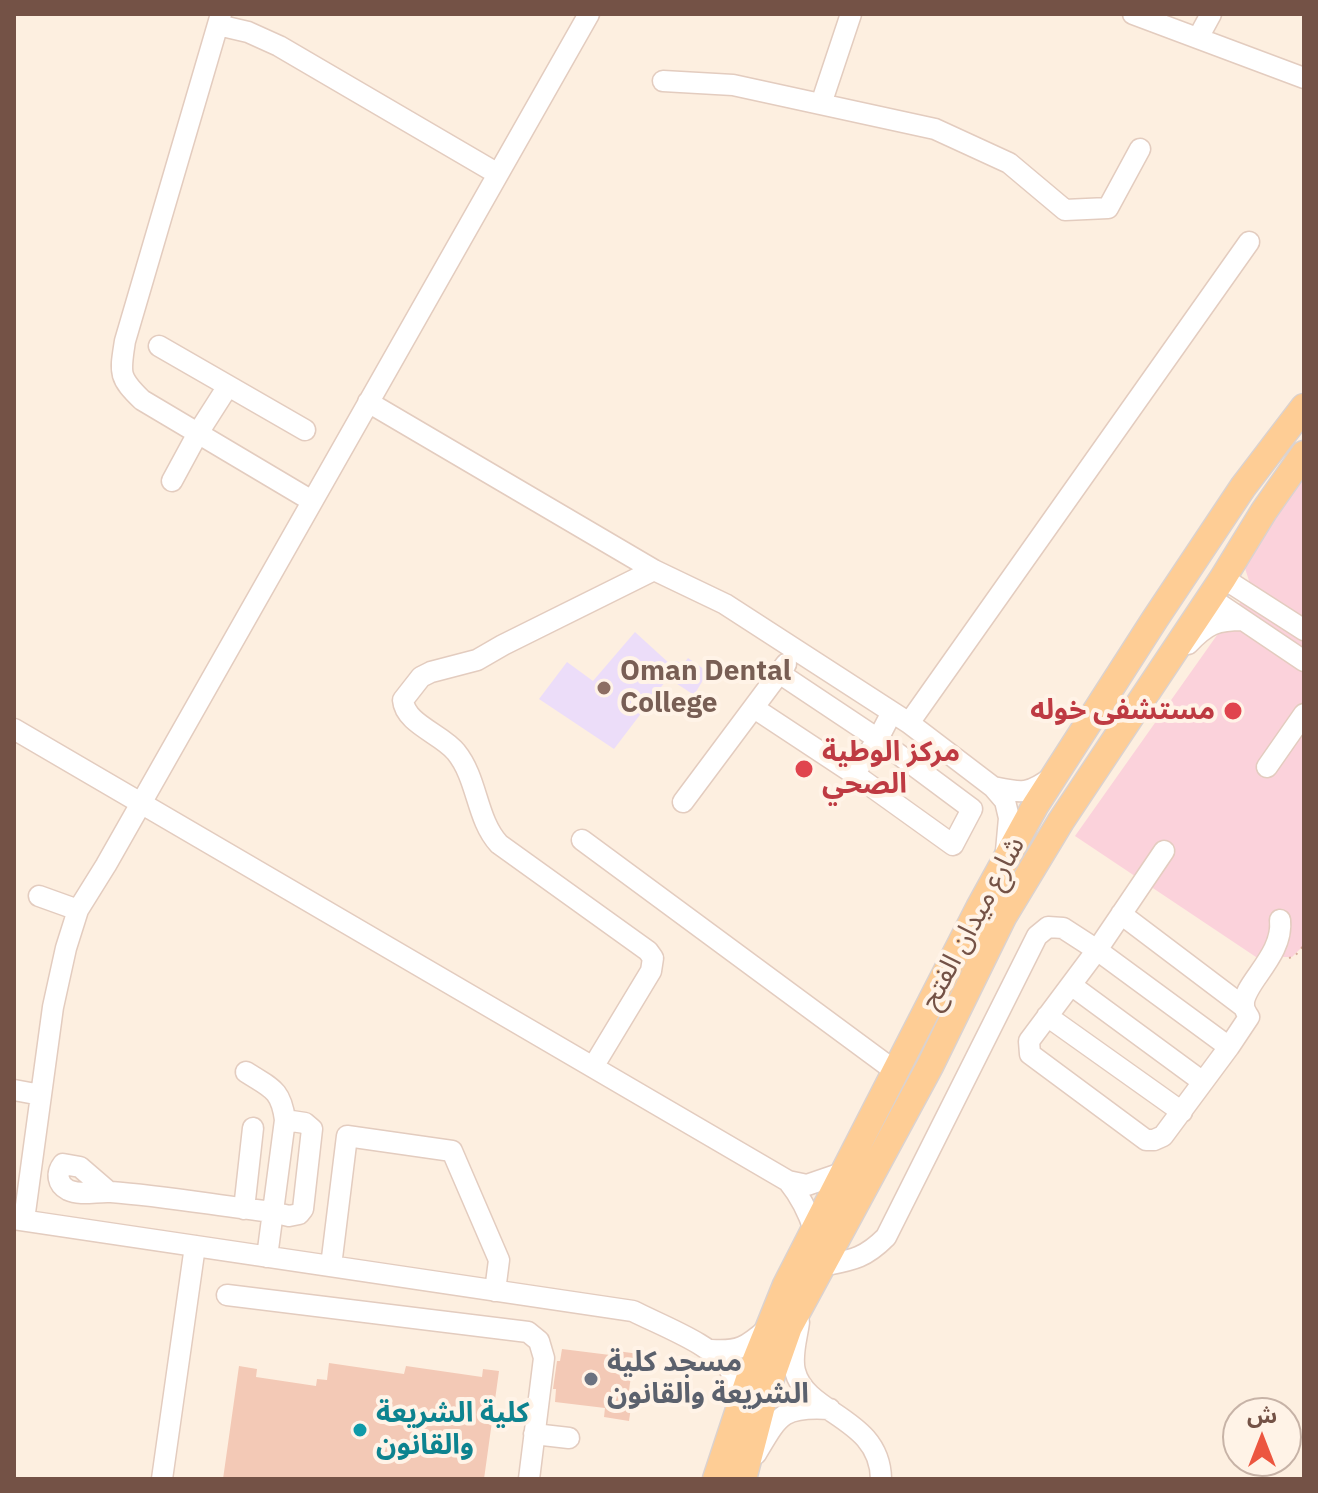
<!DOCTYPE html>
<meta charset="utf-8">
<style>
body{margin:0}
#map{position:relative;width:1318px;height:1493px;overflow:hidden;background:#fdefe0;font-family:"IBM Plex Sans","Noto Sans Arabic",sans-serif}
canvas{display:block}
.frame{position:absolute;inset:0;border:16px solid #745246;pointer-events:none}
.north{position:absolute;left:1222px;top:1397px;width:80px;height:80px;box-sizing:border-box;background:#fff3e7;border:2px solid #c7b3a7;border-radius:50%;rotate:0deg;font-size:22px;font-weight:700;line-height:32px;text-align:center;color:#745246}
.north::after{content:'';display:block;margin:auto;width:28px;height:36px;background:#ec5640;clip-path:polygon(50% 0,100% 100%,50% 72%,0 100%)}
</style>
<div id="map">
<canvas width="1318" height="1493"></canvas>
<div class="frame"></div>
<div class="north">ش</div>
</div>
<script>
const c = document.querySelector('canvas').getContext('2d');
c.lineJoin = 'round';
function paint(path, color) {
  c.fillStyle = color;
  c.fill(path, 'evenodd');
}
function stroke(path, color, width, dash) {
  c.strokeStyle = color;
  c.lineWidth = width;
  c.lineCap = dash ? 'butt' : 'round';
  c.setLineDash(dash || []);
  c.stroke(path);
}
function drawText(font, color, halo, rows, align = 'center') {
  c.font = font + ' "IBM Plex Sans","Noto Sans Arabic",sans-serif';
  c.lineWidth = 8;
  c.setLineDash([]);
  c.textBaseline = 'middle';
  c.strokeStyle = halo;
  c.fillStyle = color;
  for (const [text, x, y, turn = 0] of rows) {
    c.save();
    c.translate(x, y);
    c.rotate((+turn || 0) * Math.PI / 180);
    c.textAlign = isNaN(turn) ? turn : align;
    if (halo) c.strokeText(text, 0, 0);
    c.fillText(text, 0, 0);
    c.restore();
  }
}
paint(new Path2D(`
 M635,632L670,664L676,661L683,664L688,658L708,672L694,695L668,678L614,749L539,699L567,662L593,681Z`), '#ecddf9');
paint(new Path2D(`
 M1304,476V945L1292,957H1256L1075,836L1251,587L1243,562Z`), '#fbd2db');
paint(new Path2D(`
 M562,1349L610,1355V1350L639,1354L637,1369L632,1368L627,1406L631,1407L629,1421L604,1417L605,1408L555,1402L556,1389H553L557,1361H560Z
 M329,1363L404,1374L406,1366L482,1377L483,1369L499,1371L484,1479H223L239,1366L257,1369L256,1377L316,1386L317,1379L327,1380Z`), '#f3c9b6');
const minor = new Path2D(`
 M221,14L125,341C120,373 118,377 142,400L312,501
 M1133,14L1304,78
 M218,25L248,32L279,46L498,174
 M1198,38L1211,14
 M663,81L733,85L935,129L1009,163L1065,210L1108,208L1140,149
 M821,104L851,14
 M159,346L305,430
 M368,402L654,570L725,604L909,723L993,787L1005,801L1009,818L1006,851
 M172,481L198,433L228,386
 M1223,578L1304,630
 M1209,597L1304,661
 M1188,644C1207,624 1216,620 1243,620
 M754,708L854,774L953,845L972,809L878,739L779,673
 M909,723L1249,242
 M14,729L788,1181L807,1185L842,1173
 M1267,767L1304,714
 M854,774L878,739L892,712
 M993,787C1022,793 1028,795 1052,777
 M683,802L786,664
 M582,840L895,1071
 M1164,851L1097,950L1029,1041L1030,1054L1146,1140H1154L1163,1136L1229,1047L1249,1017C1247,1014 1244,1009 1244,1005C1242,984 1284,956 1280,920
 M39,896L78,910
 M1121,914L1244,1007
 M1071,985L1203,1082
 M1047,1016L1182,1112
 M593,1067L651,971L653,958L648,951L499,844C476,819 478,779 456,752C442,734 405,724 403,700L421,677L431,672L477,660L503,645L654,570
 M246,1072C271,1088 281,1089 285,1120L267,1257
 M14,1090L41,1095
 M788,1181C800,1196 808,1211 814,1230
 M109,1192L80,1167L63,1164C56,1173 57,1184 68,1190C81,1196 97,1191 111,1192C165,1196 219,1206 272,1212L289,1216L299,1214L303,1209L312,1129L305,1123L285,1120
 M244,1209L253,1128
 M14,1219L633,1311C662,1326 715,1345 732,1373C737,1381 738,1393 740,1403
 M24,1220L53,1007L66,948L78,910L106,865L589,14
 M331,1266L347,1136L452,1151L499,1260L495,1291
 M822,1266C852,1260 864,1259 886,1237L1037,936L1048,927L1063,928L1097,950L1229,1047
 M227,1295L528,1332L539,1341L544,1358L529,1479
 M799,1322C797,1338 791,1356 795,1371C806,1415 880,1417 881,1479
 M711,1350C739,1352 746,1347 767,1329
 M534,1434L569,1438
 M756,1454C779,1415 782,1406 830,1409
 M162,1479L195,1246`);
const major = new Path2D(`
 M716,1479L753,1367L786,1285L979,908L1035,806L1155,619L1243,487L1304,407
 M743,1479L764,1398L789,1327L930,1066L1003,917L1061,821L1223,578L1264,511L1304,454`);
stroke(minor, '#e3ccbf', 23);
stroke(major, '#dbd2cf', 29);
stroke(new Path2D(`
 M1289,958L1295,956L1304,945`), '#d8ac9a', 2, [2, 6]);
stroke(minor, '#fff', 20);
stroke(major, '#fecd95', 26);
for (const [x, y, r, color] of [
 [604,688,8,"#8d6e63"],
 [1233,711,10,"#e0444e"],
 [804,769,10,"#e0444e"],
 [591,1379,8,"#6b7280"],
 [360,1430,8,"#0f9aa8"]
]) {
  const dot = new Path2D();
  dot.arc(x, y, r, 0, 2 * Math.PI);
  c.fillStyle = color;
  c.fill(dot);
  stroke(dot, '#fff3e7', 3);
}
drawText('bold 28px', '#785e54', '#fff3e7', [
 ["Oman Dental",620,672],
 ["College",620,704]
], 'left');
drawText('bold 28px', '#be3a42', '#fff3e7', [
 ["مستشفى خوله",1215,711],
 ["مركز الوطية",822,753,"left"],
 ["الصحي",822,785,"left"]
], 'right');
drawText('28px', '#745246', '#fff3e7', [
 ["شارع ميدان الفتح",973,923,-62]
]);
drawText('bold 28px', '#5b616d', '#fff3e7', [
 ["مسجد كلية",607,1363],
 ["الشريعة والقانون",607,1395]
], 'left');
drawText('bold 28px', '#0d838f', '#fff3e7', [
 ["كلية الشريعة",376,1414],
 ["والقانون",376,1446]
], 'left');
</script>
